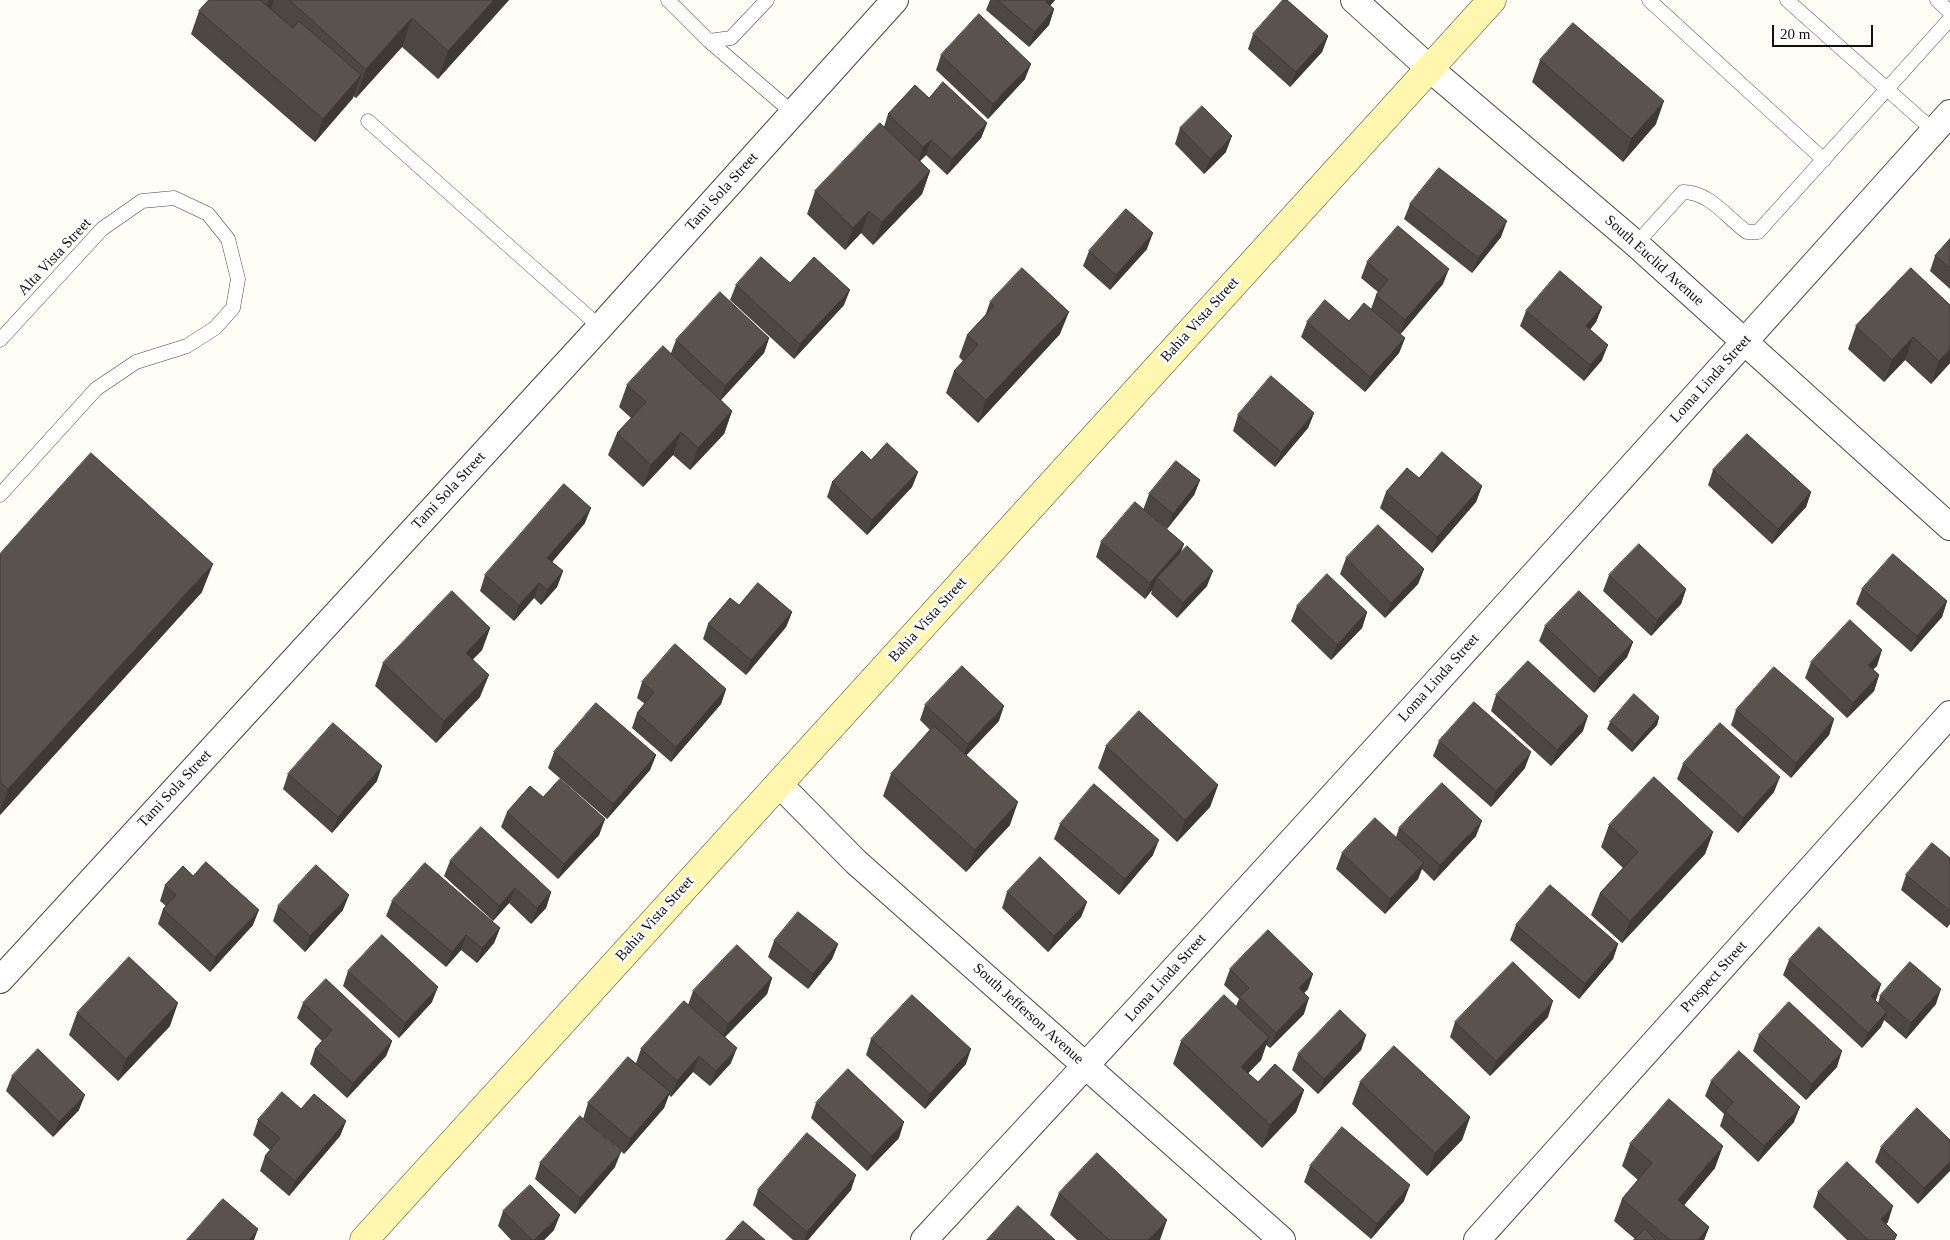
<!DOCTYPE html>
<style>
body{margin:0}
#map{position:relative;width:1950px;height:1240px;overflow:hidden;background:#fffdf5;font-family:"Times New Roman",serif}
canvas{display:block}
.scale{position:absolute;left:1772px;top:25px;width:101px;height:22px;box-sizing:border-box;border:2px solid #111;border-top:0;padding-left:6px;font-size:15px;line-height:18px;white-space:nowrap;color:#111;-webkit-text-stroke:4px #fff;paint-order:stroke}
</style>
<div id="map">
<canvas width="1950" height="1240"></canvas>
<div class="scale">20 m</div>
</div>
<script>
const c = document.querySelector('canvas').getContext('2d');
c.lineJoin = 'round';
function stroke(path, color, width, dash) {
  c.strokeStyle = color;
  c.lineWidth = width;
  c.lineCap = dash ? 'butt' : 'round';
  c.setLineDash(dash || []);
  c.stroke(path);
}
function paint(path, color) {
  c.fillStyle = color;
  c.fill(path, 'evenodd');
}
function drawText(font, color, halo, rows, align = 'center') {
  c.font = font + ' "Times New Roman",serif';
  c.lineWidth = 5;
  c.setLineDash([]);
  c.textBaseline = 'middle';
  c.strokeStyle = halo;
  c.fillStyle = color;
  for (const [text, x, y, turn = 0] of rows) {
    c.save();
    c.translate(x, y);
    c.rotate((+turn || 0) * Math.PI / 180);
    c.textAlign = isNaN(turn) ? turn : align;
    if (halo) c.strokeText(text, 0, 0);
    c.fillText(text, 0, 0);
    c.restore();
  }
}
const lane = new Path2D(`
 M668,0L709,41L793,113
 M1649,0L1824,160
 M1787,0L1934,131
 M1937,0L1950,12
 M709,41L731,38L767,0
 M368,121L600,327
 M1636,244L1683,192C1710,192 1727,218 1747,232H1758L1950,19
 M0,340L102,229L142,201L174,198L208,214L228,239L238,279L233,308L215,328L187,346L136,362L96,389L0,495`);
const street = new Path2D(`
 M1354,0L1429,68L1636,244L1950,527
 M779,784L856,862L1282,1240
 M0,980L600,327L895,0
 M924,1240C1270,868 1611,491 1950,113
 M1477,1240L1950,714`);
const secondary = new Path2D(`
 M364,1240L1492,0`);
stroke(lane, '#444', 15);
stroke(street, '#444', 28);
stroke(secondary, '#333', 29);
stroke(lane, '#fff', 14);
stroke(street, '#fff', 26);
stroke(secondary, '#fff6b0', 28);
paint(new Path2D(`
 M209,0H509L438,79L402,47L356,98L353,96V98L315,142L191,34L199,11Z
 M990,0H1055L1050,6L1054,9L1049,25L1029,47L986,10Z
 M1253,34L1328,36L1322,52L1290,87L1248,49Z
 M941,55L1025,79L988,119L936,70Z
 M1540,60L1656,124L1623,162L1532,82Z
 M929,98L987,123L981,138L947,175L926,155L920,161L930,171L922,194L873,245L861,233L845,250L807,214L815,191L884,127L888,114Z
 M1180,128L1226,152L1204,174L1175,144Z
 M1410,204L1501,237L1472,273L1404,219Z
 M1950,239V289L1930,271L1935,256Z
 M1147,249L1110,290L1083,266L1089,251Z
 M1367,262L1443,284L1400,334L1405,338L1399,353L1365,392L1301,337L1307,322L1349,321L1371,309L1376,295L1378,292L1361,278Z
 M1911,268L1950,363L1931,384L1905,360L1884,382L1848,349L1856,326Z
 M790,283L844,305L794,359L730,300L736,285Z
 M990,302L1060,334L978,423L946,393L954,371L963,361L959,357L967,335L985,316Z
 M1602,307L1596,322L1590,330L1602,360L1584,381L1520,326L1526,311Z
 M769,338L764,353L721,400L732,411L724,434L690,470L673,455L643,487L608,455L617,433L631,418L619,407L627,385L671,353L676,340Z
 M1314,413L1308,428L1275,467L1233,431L1238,415Z
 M871,460L918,472L912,487L867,535L827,497L832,482Z
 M1713,470L1811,492L1806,507L1772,544L1708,485Z
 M1419,478L1482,486L1476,502L1432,553L1380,508L1386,492Z
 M1200,480L1194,495L1167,529L1143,510L1149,494Z
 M585,523L552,562L563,571L557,587L541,605L534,598L514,621L480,591L485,575Z
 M1101,542L1184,544L1180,553L1207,586L1177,618L1151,594L1152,590L1145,599L1096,557Z
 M0,554L202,592L0,815Z
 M1346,558L1424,569L1418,584L1385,618L1340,574Z
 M1609,575L1686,589L1681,604L1651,636L1603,591Z
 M1862,589L1947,601L1942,617L1911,652L1856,604Z
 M739,605L792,612L786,627L746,675L703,639L708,624Z
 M1297,606L1367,612L1362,628L1331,660L1291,621Z
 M1545,626L1633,642L1627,657L1594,693L1539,641Z
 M490,628L482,650L473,659L480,697L436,743L375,686L383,663Z
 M1811,662L1877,666L1873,669L1879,675L1874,691L1847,718L1805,678Z
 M642,682L726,689L721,704L671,762L632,728L637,713L645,704L637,698Z
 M1496,695L1583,731L1551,766L1491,711Z
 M925,705L999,721L966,755L1010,825L966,872L883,796L891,774L930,730L920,720Z
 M1736,710L1834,719L1829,735L1791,778L1731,725Z
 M1659,717L1657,725L1632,752L1607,729L1610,722Z
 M1439,741L1525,768L1491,807L1433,756Z
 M1106,746L1218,785L1210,807L1177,842L1098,768Z
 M554,752L656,755L650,770L607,819L548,768Z
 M1683,764L1774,792L1738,833L1677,779Z
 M288,774L377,781L332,833L283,789Z
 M543,797L605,819L599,835L558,879L501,827L507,812Z
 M1060,824L1153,855L1119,895L1054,839Z
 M1609,825L1713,832L1705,854L1622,943L1591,915L1600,893L1623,868L1601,847Z
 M1399,828L1476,836L1434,881L1422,869L1418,879L1385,914L1336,869L1342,853L1396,837Z
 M1950,858V924L1947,928L1901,890L1906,875Z
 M450,861L551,892L546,908L531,924L509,903L493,921L444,876Z
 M193,876L253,925L210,972L158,924L163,909L166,906L160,901L165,885Z
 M1007,892L1087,902L1081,917L1048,952L1002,908Z
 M392,901L500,928L494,943L477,963L461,950L446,967L386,916Z
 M278,906L343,910L305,952L273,921Z
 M1516,925L1618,944L1613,959L1579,999L1510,940Z
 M774,941L838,944L832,959L808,989L768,957Z
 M1789,960L1881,984L1875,1000L1878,1003L1880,996L1936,1004L1906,1039L1884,1020L1881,1027L1862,1048L1783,975Z
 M1230,969L1308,989L1304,993V1014L1270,1048L1266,1045L1261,1060L1248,1073L1258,1082L1304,1090L1296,1112L1262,1148L1173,1064L1181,1041L1236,1006L1239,999L1224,985Z
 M348,971L432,1002L399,1038L343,986Z
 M772,978L767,994L725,1037L731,1063L710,1086L693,1072L671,1097L669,1095L664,1108L624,1154L596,1130L615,1167L575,1214L535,1179L540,1163L583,1119L588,1103L636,1063L641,1049L688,1005L693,991Z
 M303,1003L392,1041L386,1056L347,1098L310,1064L315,1049L322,1041L297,1018Z
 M77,1013L170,1026L118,1081L69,1035Z
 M1548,1017L1490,1076L1450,1037L1455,1022Z
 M1366,1035L1361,1050L1318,1094L1292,1070L1298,1054Z
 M1759,1035L1837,1067L1806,1100L1753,1051Z
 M871,1039L966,1064L925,1109L866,1055Z
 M12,1076L79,1110L53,1137L6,1091Z
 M1711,1081L1794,1122L1758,1162L1720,1126L1724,1114L1705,1096Z
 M1360,1082L1470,1117L1462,1140L1427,1176L1352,1104Z
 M816,1103L899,1138L867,1171L811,1118Z
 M301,1109L346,1121L340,1136L289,1196L260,1171L265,1156L270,1150L253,1135L258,1120Z
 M1950,1140L1918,1204L1875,1162L1881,1147Z
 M1630,1144L1715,1168L1684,1205L1709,1227L1704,1240H1634L1635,1239L1614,1221L1622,1199L1638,1180L1622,1166Z
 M1310,1166L1404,1201L1371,1239L1304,1182Z
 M758,1190H851L808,1240H793L753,1205Z
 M1818,1192L1888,1222L1886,1224L1897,1235L1895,1240H1847L1813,1207Z
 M1059,1193L1160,1240H1077L1050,1215Z
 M503,1211L554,1230L544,1240H511L498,1226Z`), '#4d4742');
paint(new Path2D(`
 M269,0H274L267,18L260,26Z
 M494,0H509L438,79L448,51Z
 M1048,0H1055L1040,17L1046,2Z
 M1054,9L1049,25L1029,47L1035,32Z
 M412,18L402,47L356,98L366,69Z
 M1328,36L1322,52L1290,87L1296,72Z
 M1031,64L1025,79L988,119L993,104Z
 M361,75L353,98L315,142L323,119Z
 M1664,101L1656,124L1623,162L1631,139Z
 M987,123L981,138L947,175L952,159Z
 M1232,136L1226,152L1204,174L1210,159Z
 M931,140L926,155L918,163L923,147Z
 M930,171L922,194L873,245L882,222Z
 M869,211L861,233L845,250L853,228Z
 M1507,221L1501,237L1472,273L1478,258Z
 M1153,233L1147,249L1110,290L1116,275Z
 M1449,269L1443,284L1400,335L1405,320Z
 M850,290L844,305L794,359L800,344Z
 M1602,307L1596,322L1580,341L1586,326Z
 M1069,312L1060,334L978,423L986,400Z
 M1913,337L1905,360L1884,382L1892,360Z
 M769,338L764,353L720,401L725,386Z
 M1405,338L1399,353L1365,392L1370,377Z
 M1608,345L1602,360L1584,381L1590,365Z
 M1950,349V363L1931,384L1939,361Z
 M732,411L724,434L690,470L698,448Z
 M1314,413L1308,428L1275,467L1281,452Z
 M681,432L673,455L643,487L651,465Z
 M918,472L912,487L867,535L872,520Z
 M1200,480L1194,495L1167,529L1173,514Z
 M1482,486L1476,502L1432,553L1437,537Z
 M1811,492L1806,507L1772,544L1778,529Z
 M591,508L585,523L542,574L547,558Z
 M1184,544L1178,559L1157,578L1152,590L1145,599L1150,583Z
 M213,564L202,592L0,815V811L8,789Z
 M1424,569L1418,584L1385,618L1391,603Z
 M563,571L557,587L541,605L547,590Z
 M1213,571L1207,586L1177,618L1183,603Z
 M539,583L534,598L514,621L519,605Z
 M1686,589L1681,604L1651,636L1657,620Z
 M1947,601L1942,617L1911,652L1917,636Z
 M792,612L786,627L746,675L751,660Z
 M1367,612L1362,628L1331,660L1337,645Z
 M490,628L482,650L458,675L466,653Z
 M1633,642L1627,657L1594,693L1599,678Z
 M1882,650L1877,666L1862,680L1868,665Z
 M489,675L480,697L436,743L444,721Z
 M1879,675L1874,691L1847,718L1853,703Z
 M726,689L721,704L671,762L676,747Z
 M1004,706L999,721L962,760L968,744Z
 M1588,716L1583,731L1551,766L1557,750Z
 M1659,717L1657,725L1632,752L1635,744Z
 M1834,719L1829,735L1791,778L1796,763Z
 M1531,752L1525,768L1491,807L1496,791Z
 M656,755L650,770L607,819L613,804Z
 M382,766L377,781L332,833L338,817Z
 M1780,777L1774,792L1738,833L1743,818Z
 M1218,785L1210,807L1177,842L1185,820Z
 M1018,802L1010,825L966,872L975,850Z
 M605,819L599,835L558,879L564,864Z
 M1482,821L1476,836L1434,881L1440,865Z
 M1713,832L1705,854L1622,943L1630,921Z
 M1159,840L1153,855L1119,895L1125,879Z
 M1424,863L1418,879L1385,914L1390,899Z
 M515,888L509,903L493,921L499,906Z
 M551,892L546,908L531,924L537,908Z
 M349,895L343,910L305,952L310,936Z
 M1087,902L1081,917L1048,952L1054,936Z
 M259,910L253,925L210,972L215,957Z
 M500,928L494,943L477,963L482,948Z
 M466,935L461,950L446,967L452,952Z
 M838,944L832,959L808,989L813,974Z
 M1618,944L1613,959L1579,999L1585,984Z
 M1313,974L1308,989L1293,1004L1299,988Z
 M772,978L767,994L722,1040L728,1024Z
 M1881,984L1876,1000L1865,1012L1871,996Z
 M438,987L432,1002L399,1038L405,1023Z
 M1941,989L1936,1004L1906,1039L1911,1023Z
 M1309,998L1304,1014L1270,1048L1276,1033Z
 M1553,1001L1548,1017L1490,1076L1496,1061Z
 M178,1003L170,1026L118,1081L126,1059Z
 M1887,1012L1881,1027L1862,1048L1868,1033Z
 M1366,1035L1361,1050L1318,1094L1324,1079Z
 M1269,1037L1261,1060L1233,1089L1241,1067Z
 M392,1041L386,1056L347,1098L353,1083Z
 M737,1048L731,1063L710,1086L716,1071Z
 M971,1049L966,1064L925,1109L930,1094Z
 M1842,1051L1837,1067L1806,1100L1812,1084Z
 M699,1056L693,1072L671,1097L677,1081Z
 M1304,1090L1296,1112L1262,1148L1270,1125Z
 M670,1092L664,1108L624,1154L630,1139Z
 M85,1095L79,1110L53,1137L59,1122Z
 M1800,1107L1794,1122L1758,1162L1764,1146Z
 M1470,1117L1462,1140L1427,1176L1435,1153Z
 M346,1121L340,1136L289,1196L295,1181Z
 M904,1122L899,1138L867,1171L872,1156Z
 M1723,1146L1715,1168L1670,1222L1678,1200Z
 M621,1152L615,1167L575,1214L580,1198Z
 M1950,1162V1171L1918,1204L1924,1188Z
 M856,1175L851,1190L808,1240H804L807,1232Z
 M1410,1185L1404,1201L1371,1239L1377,1224Z
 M1893,1206L1888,1222L1876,1234L1881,1219Z
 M560,1215L554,1230L544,1240H534Z
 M1167,1220L1160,1240H1148Z
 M1709,1227L1704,1240H1698Z
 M258,1229L254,1240H249Z`), '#3f3936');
const building = new Path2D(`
 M209,0H260L293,28L299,21L361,75L323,119L199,11Z
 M290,0H494L448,51L412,18L366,69Z
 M998,0H1048L1046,2L1054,9L1035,32Z
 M1283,0H1287L1328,36L1296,72L1253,34Z
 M979,14L1031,64L993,104L941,55Z
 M1573,23L1664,101L1631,139L1540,60Z
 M943,82L987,123L952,159L931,140L923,147L888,114L915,85L929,98Z
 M1202,106L1232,136L1210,159L1180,128Z
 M880,123L930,171L882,222L869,211L853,228L815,191Z
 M1439,168L1507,221L1478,258L1410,204Z
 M1126,209L1153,233L1116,275L1089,251Z
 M1398,226L1449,269L1405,320L1376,295L1388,280L1367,262Z
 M1950,239V268L1935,256Z
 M761,257L790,283L814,257L850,290L800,344L736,285Z
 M1022,268L1069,312L986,400L954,371L978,345L967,335L994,306L990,302Z
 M1911,268L1950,305V349L1939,361L1913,337L1892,360L1856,326Z
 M1560,271L1602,307L1586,326L1608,345L1590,365L1526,311Z
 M720,292L769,338L725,386L676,340Z
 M1325,300L1349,321L1364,303L1405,338L1370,377L1307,322Z
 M663,346L732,411L698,448L681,432L651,465L617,433L646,402L627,385Z
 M1271,376L1314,413L1281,452L1238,415Z
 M1747,434L1811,492L1778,529L1713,470Z
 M887,443L918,472L872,520L832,482L862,451L871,460Z
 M1442,452L1482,486L1437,537L1386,492L1407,468L1419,478Z
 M91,453L213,564L8,789L0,782V554Z
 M1176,461L1200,480L1173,514L1149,494Z
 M564,484L591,508L547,558L563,571L547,590L539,583L519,605L485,575Z
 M1135,502L1184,544L1150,583L1101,542Z
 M1378,525L1424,569L1391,603L1346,558Z
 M1639,544L1686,589L1657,620L1609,575Z
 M1187,546L1213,571L1183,603L1157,578Z
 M1893,554L1947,601L1917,636L1862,589Z
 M1327,574L1367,612L1337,645L1297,606Z
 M758,583L792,612L751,660L708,624L730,598L739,605Z
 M452,591L490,628L466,653L489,675L444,721L383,663Z
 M1579,591L1633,642L1599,678L1545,626Z
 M1850,620L1882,650L1868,665L1879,675L1853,703L1811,662Z
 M675,644L726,689L676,747L637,713L654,692L642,682Z
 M1528,661L1588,716L1557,750L1496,695Z
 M962,666L1004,706L968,744L925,705Z
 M1774,667L1834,719L1796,763L1736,710Z
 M1634,694L1659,717L1635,744L1610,722Z
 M1474,702L1531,752L1496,791L1439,741Z
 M596,703L656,755L613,804L554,752Z
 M1139,711L1218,785L1185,820L1106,746Z
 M333,723L382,766L338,817L288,774Z
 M1720,723L1780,777L1743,818L1683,764Z
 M934,726L1018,802L975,850L891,774Z
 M1654,777L1713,832L1630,921L1600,893L1638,852L1609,825Z
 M560,779L605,819L564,864L507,812L530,786L543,797Z
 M1442,783L1482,821L1440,865L1399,828Z
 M1094,784L1159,840L1125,879L1060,824Z
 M1375,818L1424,863L1390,899L1342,853Z
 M481,827L551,892L537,908L515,888L499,906L450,861Z
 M1932,843L1950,858V911L1906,875Z
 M1040,857L1087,902L1054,936L1007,892Z
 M206,862L259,910L215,957L163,909L176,895L165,885L183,866L193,876Z
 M425,863L500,928L482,948L466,935L452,952L392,901Z
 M316,865L349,895L310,936L278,906Z
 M1550,885L1618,944L1585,984L1516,925Z
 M798,912L838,944L813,974L774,941Z
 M1819,927L1881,984L1871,996L1887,1012L1868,1033L1789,960Z
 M1268,930L1313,974L1299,988L1309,998L1276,1033L1239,997L1249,988L1230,969Z
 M382,935L438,987L405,1023L348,971Z
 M737,945L772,978L728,1024L693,991Z
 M129,957L178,1003L126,1059L77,1013Z
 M1513,962L1553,1001L1496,1061L1455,1022Z
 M1910,962L1941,989L1911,1023L1880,996Z
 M326,979L392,1041L353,1083L315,1049L332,1030L303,1003Z
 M912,995L971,1049L930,1094L871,1039Z
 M1224,995L1269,1037L1241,1067L1258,1082L1275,1064L1304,1090L1270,1125L1181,1041Z
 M684,1001L737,1048L716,1071L699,1056L677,1081L641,1049Z
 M1789,1002L1842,1051L1812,1084L1759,1035Z
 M1340,1010L1366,1035L1324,1079L1298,1054Z
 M1394,1046L1470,1117L1435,1153L1360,1082Z
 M38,1049L85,1095L59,1122L12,1076Z
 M1739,1051L1800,1107L1764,1146L1725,1111L1733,1102L1711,1081Z
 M628,1057L670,1092L630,1139L588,1103Z
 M848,1069L904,1122L872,1156L816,1103Z
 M282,1092L301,1109L314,1094L346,1121L295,1181L265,1156L280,1138L258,1120Z
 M1669,1099L1723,1146L1678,1200L1709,1227L1698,1240H1670L1622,1199L1652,1163L1630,1144Z
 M1917,1108L1950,1140V1162L1924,1188L1881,1147Z
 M580,1116L621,1152L580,1198L540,1163Z
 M1342,1127L1410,1185L1377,1224L1310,1166Z
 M807,1133L856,1175L807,1232L758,1190Z
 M1097,1153L1167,1220L1148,1240H1109L1059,1193Z
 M1847,1162L1893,1206L1881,1219L1897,1235L1892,1240H1868L1818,1192Z
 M530,1185L560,1215L534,1240H532L503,1211Z
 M223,1199L258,1229L249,1240H187Z
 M1018,1206L1055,1240H987Z
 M743,1221L765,1240H726Z
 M1645,1229L1656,1240H1634Z`);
paint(building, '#5a524d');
stroke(building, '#3f3936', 1);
drawText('15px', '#111', '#fff', [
 ["Tami Sola Street",722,192,-48],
 ["Alta Vista Street",55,257,-47],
 ["South Euclid Avenue",1654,261,42],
 ["Bahia Vista Street",1200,320,-48],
 ["Loma Linda Street",1711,379,-48],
 ["Tami Sola Street",449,491,-47],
 ["Bahia Vista Street",928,620,-48],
 ["Loma Linda Street",1439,678,-48],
 ["Tami Sola Street",175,789,-47],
 ["Bahia Vista Street",655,919,-48],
 ["Prospect Street",1714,977,-48],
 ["Loma Linda Street",1166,978,-48],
 ["South Jefferson Avenue",1028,1014,42]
]);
</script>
